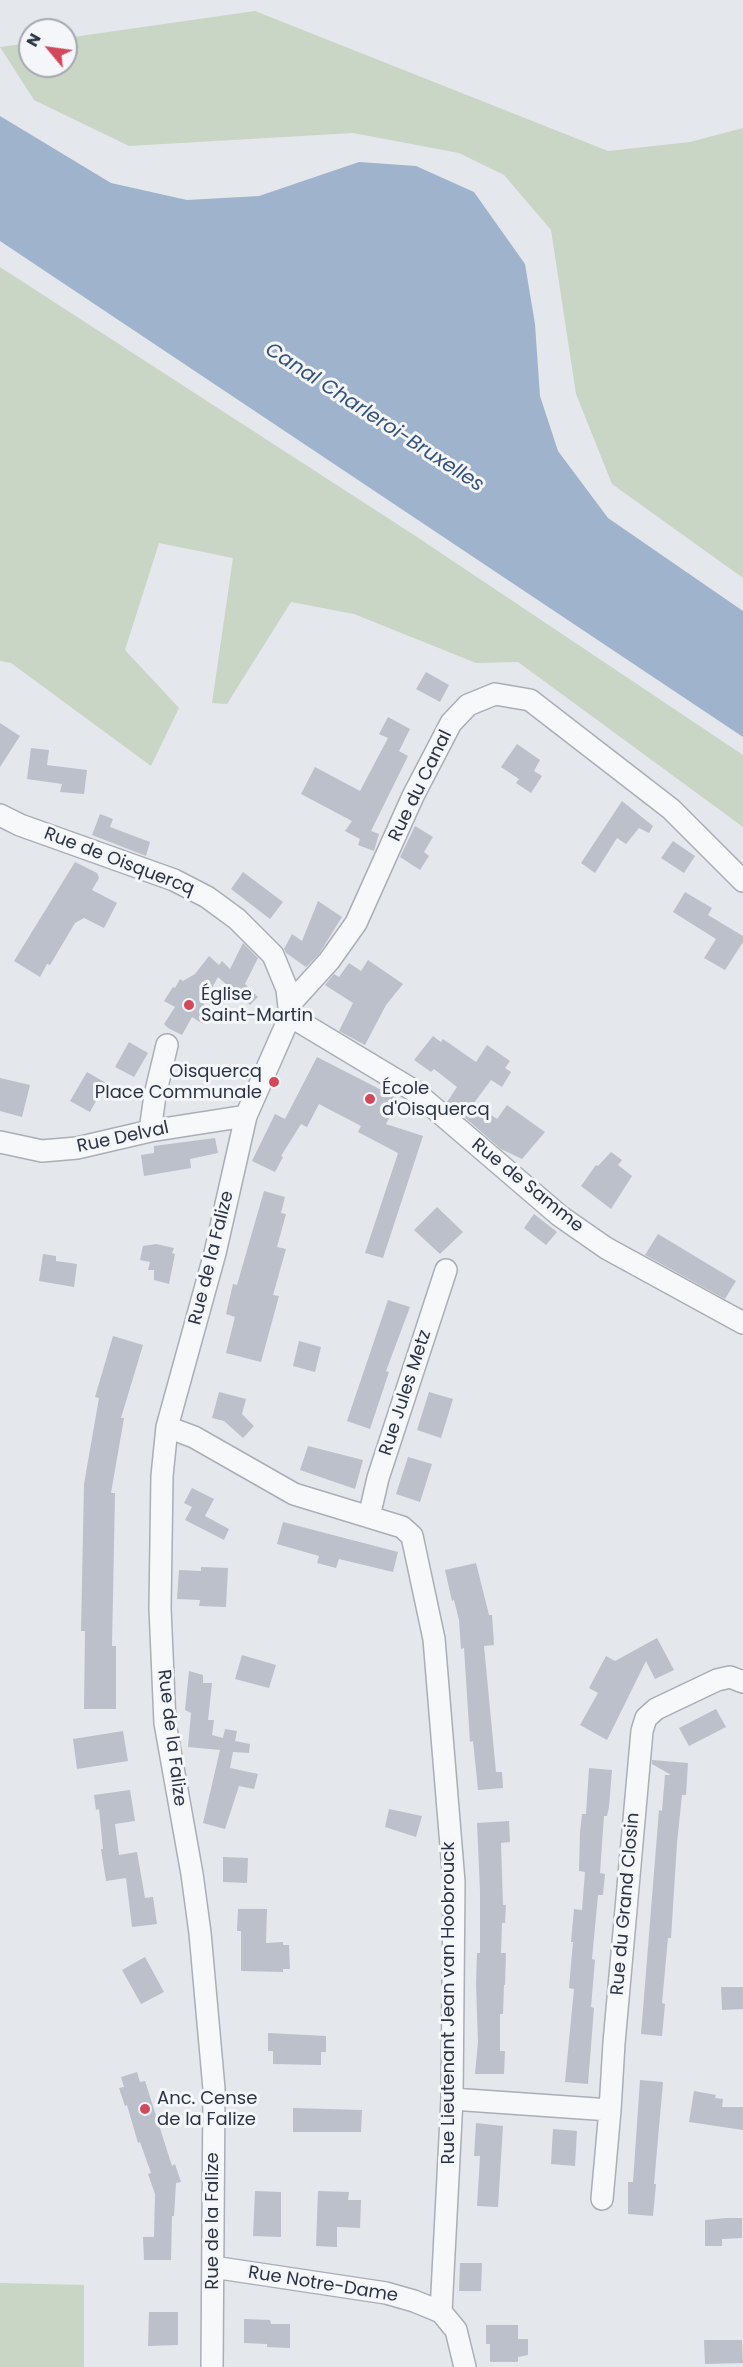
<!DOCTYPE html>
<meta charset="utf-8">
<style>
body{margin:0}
#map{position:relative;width:743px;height:2367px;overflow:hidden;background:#e4e7ec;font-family:Poppins,sans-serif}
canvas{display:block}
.north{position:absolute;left:18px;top:18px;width:60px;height:60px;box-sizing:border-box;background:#f4f6f9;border:2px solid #a4a8b1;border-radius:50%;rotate:299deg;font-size:16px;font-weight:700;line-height:24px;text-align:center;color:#2b3445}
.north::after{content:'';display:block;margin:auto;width:21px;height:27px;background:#d1495b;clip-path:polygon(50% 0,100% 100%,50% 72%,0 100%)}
</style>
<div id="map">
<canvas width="743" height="2367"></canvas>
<div class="north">N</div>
</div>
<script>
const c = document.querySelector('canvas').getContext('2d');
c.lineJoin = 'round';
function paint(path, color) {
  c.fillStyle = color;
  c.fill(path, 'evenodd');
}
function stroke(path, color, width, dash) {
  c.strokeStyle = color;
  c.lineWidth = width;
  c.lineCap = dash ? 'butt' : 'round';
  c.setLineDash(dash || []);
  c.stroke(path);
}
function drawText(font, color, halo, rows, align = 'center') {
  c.font = font + ' Poppins,sans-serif';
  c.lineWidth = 6;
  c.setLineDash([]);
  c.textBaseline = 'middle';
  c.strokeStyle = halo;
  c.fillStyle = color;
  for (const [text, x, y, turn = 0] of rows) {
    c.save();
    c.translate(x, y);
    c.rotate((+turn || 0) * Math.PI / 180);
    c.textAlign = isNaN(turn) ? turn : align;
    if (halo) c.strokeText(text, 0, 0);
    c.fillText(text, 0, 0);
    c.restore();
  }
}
paint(new Path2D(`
 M255,11L608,151L690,142L743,128V578L612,484L576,394L551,230L504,175L459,153L353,133L129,146L34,100L0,47L30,43V66H66V38Z
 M0,267L417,537L743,755V827L518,662L476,663L354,614L291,602L227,704L212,703L233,558L159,543L125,650L179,708L151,766L11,663L0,661Z
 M0,2283L84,2285V2367H0Z`), '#c9d6c5');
paint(new Path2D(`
 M0,116L111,183L187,200L259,196L359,162L416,166L474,192L525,264L535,324L540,396L558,451L608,518L743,611V737L0,241Z`), '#9fb4cc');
paint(new Path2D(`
 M426,672L449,685L440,702L416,689Z
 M388,717L410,729L399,751L408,756L371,831L379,834L374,851L358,845L360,839L345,831L352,821L301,794L315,767L360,791L388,738L379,734Z
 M0,723L20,736L0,767Z
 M517,744L540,760L534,771L542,776L531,793L516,783L519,779L501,767Z
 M31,748L49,750L47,765L87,770L84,794L60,792L62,784L27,779Z
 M622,801L653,826L649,833L639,828L626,844L617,838L595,873L581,863Z
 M100,814L113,819L110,827L150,842L146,856L92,835Z
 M415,826L433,837L424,852L429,856L420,870L400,857Z
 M673,841L695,856L684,873L661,858Z
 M75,862L97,873L99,878L92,890L117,903L104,928L84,918L75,923L50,965L47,964L40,977L14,961Z
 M243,872L283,902L270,919L231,889Z
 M685,892L712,908L708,915L743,936V942L725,970L704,958L716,939L673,912Z
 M318,901L342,917L319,954L306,967L286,953L284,949L292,934L302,941Z
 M243,943L258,958L245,984L258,997L250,1005L218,977L203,1004L211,1008L203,1024L192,1017L182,1035L168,1028L164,1024L175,1007L164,1001L173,987L175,988L180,979L183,981L195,974L209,956L219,965L222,961L230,969Z
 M368,960L403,984L386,1005L365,1045L339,1031L353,1003L325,985L334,974L339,977L349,963L361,971Z
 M433,1036L441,1042L443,1039L476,1062L487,1045L510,1061L505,1068L511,1072L502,1087L491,1080L474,1103L497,1119L507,1105L545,1132L522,1159L501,1149L447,1102L457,1087L434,1069L431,1072L414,1060Z
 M129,1042L148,1053L134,1077L115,1067Z
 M317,1057L399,1099L386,1124L423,1136L383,1258L365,1253L398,1153L358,1132L361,1126L319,1104L307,1127L301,1124L281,1156L283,1157L275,1172L252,1161L275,1114L285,1119Z
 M87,1072L106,1083L90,1112L70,1101Z
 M0,1078L30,1085L22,1117L0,1111Z
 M215,1138L218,1153L190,1159L191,1168L144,1176L141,1155L154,1153V1146Z
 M611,1152L622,1160L618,1165L632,1176L611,1209L581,1186L596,1165L598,1166Z
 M264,1191L285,1197L281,1213L286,1214L277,1247L286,1249L273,1295L279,1296L261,1362L226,1353L235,1317L226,1314L233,1284L237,1285Z
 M437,1207L463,1232L440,1254L414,1230Z
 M534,1214L557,1232L546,1245L524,1228Z
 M658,1234L736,1281L725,1299L645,1255Z
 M156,1244L174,1248L172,1253L175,1254L169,1284L154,1280V1270H148L150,1262L140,1260L143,1246Z
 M43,1254L56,1256V1261L77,1264L74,1287L39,1281Z
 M388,1300L410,1307L386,1371L389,1372L370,1429L347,1421Z
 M113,1336L143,1345L121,1418H124L111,1493H115L112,1646H116V1709H84L85,1631H81L84,1484L99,1398L95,1397Z
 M299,1341L321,1347L315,1372L293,1366Z
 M219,1392L246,1399L242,1414L254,1426L243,1438L224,1421L212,1418Z
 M429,1392L453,1399L441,1438L417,1430Z
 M308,1446L363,1460L355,1489L300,1470Z
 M408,1457L432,1464L420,1502L396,1494Z
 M192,1488L214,1499L205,1516L229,1529L224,1540L185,1520L192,1507L184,1503Z
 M283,1522L398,1552L393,1572L339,1559L336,1568L317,1563L319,1556L277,1544Z
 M476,1563L489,1615H492L494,1645L484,1646L496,1772H502L503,1788L478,1790L473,1741L470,1742L464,1648L461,1649L459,1620L454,1600L452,1601L445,1570Z
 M201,1567L228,1568L226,1607L199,1606L200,1600L177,1599L179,1570L201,1571Z
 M657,1638L674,1670L655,1679L646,1661L607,1740L580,1725L598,1693L589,1688L606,1656L615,1661Z
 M242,1655L276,1665L269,1688L235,1679Z
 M189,1671L203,1675V1683H212L208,1720H214L212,1735L223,1738L225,1729L237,1731L235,1741L250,1744L249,1753L233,1752L230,1768L258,1774L254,1789L239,1786L225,1829L203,1823L220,1750L188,1747L191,1713L185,1710Z
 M716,1709L726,1727L689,1746L679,1728Z
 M123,1731L128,1761L77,1769L73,1739Z
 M652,1760L688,1763L686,1795H682L677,1843L671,1938H668L662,2003L665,2004L662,2036L641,2034L659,1810L662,1811L665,1775H671L652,1764Z
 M589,1768L612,1770L609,1807L607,1816H604L600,1873L605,1874L603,1895H598L592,1959L595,1960L591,2007L594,2008L588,2084L565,2082L574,1989L569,1988L573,1942H571L574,1909L582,1910L585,1872L579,1871L580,1832L582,1814H586Z
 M130,1790L135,1821L115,1824L119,1855L137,1852L145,1898L153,1897L157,1924L132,1927L126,1878L106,1881L101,1849H103L99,1809L96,1810L94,1795Z
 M389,1809L422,1816L416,1837L385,1827Z
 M509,1821L510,1842L501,1843L503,1905H506L505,1923H502L501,1953H506L505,1985H504L503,2014H500V2051H505L504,2074H475L478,2042L476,1984L477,1953H480V1891L477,1823Z
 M223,1857L248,1858L247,1883L223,1882Z
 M238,1909H267L266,1943L283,1942V1945H289L290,1969H283V1972L241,1971V1931H237Z
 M145,1957L164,1992L141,2004L122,1970Z
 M721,1987H743V2009L722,2010Z
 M268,2033L326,2036V2052H321V2065L273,2064V2051H268Z
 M137,2072L140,2082L145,2081L172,2166L175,2164L181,2182L176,2183L174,2216H172L171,2260H144L143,2237H154L155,2194L148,2174L151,2173L140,2142L138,2143L127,2105L125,2106L119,2088L124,2087L121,2077Z
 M640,2080L663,2082L654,2184H656L653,2216L628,2214V2182H633Z
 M694,2091L716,2095L715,2098L723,2099L722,2107H743V2130L689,2122Z
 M293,2108L362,2110L361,2132H293Z
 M476,2123L503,2126L498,2207L477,2206L480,2156H474Z
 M553,2129L577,2131L575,2166L551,2164Z
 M255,2191L281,2192V2237L253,2236Z
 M318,2191L349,2192L348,2200H361L360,2228L337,2227V2247L316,2246Z
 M726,2218H742V2238L722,2239V2246H705V2220Z
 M460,2263H482L481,2291H459Z
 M149,2312H178V2345L148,2346Z
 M244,2319L270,2320L271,2324H290V2348L267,2347V2344L244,2343Z
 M486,2325H518V2339H528V2355L518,2357V2362H490V2344H486Z
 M704,2340H742L743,2363L705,2364Z`), '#bbc0ca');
const street = new Path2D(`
 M0,815L20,825L174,880L207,897L237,919L273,955L287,989L290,1016L246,1116L215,1253L167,1427L162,1476L160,1608L165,1723L192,1874L200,1933L214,2089L212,2367
 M289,1005L329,961L356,923L413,796L451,723L468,705L495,694L530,700L671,809L743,881
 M290,1016L413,1090L560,1216L606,1248L743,1323
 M150,1131L155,1095L167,1045
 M0,1142L42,1151L77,1148L150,1131L246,1116
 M167,1427L194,1437L294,1494L402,1527L412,1536L434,1639L454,1882L452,2099L441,2312
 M369,1517L378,1478L446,1270
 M452,2099L610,2110
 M602,2199L610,2110L614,2043L642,1731L646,1718L656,1709L717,1680L730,1677L743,1682
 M213,2267L386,2293L414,2301L441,2312L456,2330L465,2367`);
stroke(street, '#a9aeb7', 24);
stroke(street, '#f7f8fa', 21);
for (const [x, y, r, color] of [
 [189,1005,6,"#d1495b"],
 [274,1082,6,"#d1495b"],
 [370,1099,6,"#d1495b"],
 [145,2109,6,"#d1495b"]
]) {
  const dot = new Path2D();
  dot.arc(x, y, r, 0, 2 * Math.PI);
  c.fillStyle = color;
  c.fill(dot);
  stroke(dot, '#f4f6f9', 2);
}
drawText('18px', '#2b3445', '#f4f6f9', [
 ["Rue du Canal",421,786,-64],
 ["Rue de Oisquercq",119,862,21],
 ["Rue Delval",123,1138,-12],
 ["Rue de Samme",527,1186,39],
 ["Rue de la Falize",212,1258,-76],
 ["Rue Jules Metz",406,1393,-72],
 ["Rue de la Falize",171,1738,83],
 ["Rue du Grand Closin",626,1904,-85],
 ["Rue Lieutenant Jean van Hoobrouck",449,2003,-90],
 ["Rue de la Falize",213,2221,-90],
 ["Rue Notre-Dame",323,2285,9]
]);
drawText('18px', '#2b3445', '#f4f6f9', [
 ["Église",201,995],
 ["Saint-Martin",201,1016],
 ["Oisquercq",262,1072,"right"],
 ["Place Communale",262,1093,"right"],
 ["École",382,1089],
 ["d'Oisquercq",382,1110],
 ["Anc. Cense",157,2099],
 ["de la Falize",157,2120]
], 'left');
drawText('italic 20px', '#34527a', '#f4f6f9', [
 ["Canal Charleroi-Bruxelles",374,418,33]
]);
</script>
